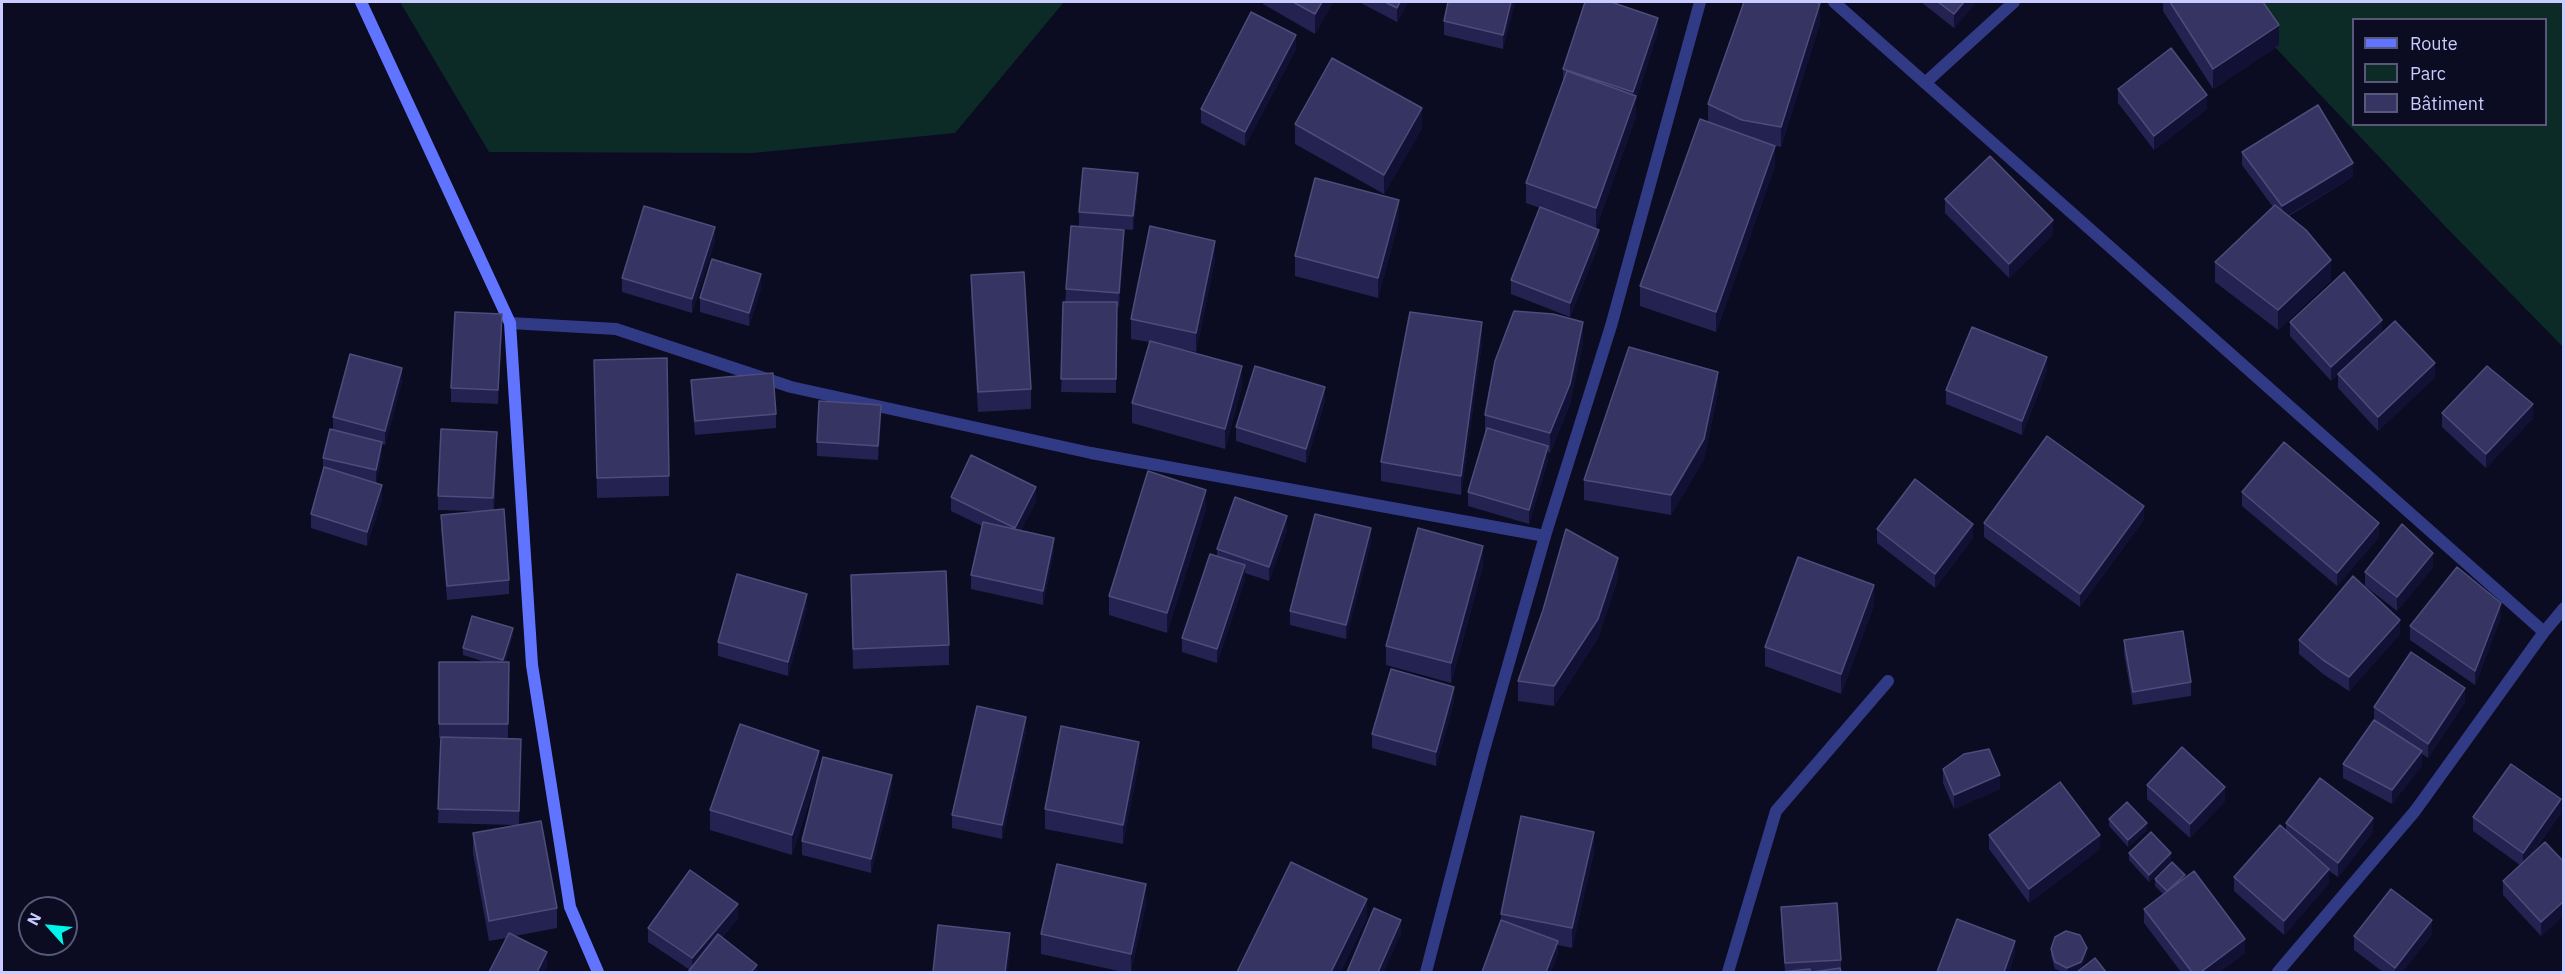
<!DOCTYPE html>
<meta charset="utf-8">
<style>
body{margin:0}
#map{position:relative;width:2565px;height:974px;overflow:hidden;background:#0b0b21;font-family:"IBM Plex Sans",sans-serif}
canvas{display:block}
.frame{position:absolute;inset:0;border:3px solid #caccff;pointer-events:none}
.legend{position:absolute;left:2352px;top:18px;width:195px;height:108px;box-sizing:border-box;background:#0b0b21;border:2px solid #57587a;margin:0;padding:8px 10px;list-style:none;font-size:18px;color:#caccff}
.legend li{display:flex;align-items:center;gap:12px;height:30px}
.legend b{width:30px;border:2px solid #57587a}
.north{position:absolute;left:18px;top:896px;width:60px;height:60px;box-sizing:border-box;background:#0b0b21;border:2px solid #57587a;border-radius:50%;rotate:297deg;font-size:16px;font-weight:700;line-height:24px;text-align:center;color:#caccff}
.north::after{content:'';display:block;margin:auto;width:21px;height:27px;background:#00f5ea;clip-path:polygon(50% 0,100% 100%,50% 72%,0 100%)}
</style>
<div id="map">
<canvas width="2565" height="974"></canvas>
<div class="frame"></div>
<ul class="legend">
<li><b style="height:8px;background:#6174ff"></b>Route</li>
<li><b style="height:16px;background:#0d2b26"></b>Parc</li>
<li><b style="height:16px;background:#353463"></b>Bâtiment</li>
</ul>
<div class="north">N</div>
</div>
<script>
const c = document.querySelector('canvas').getContext('2d');
c.lineJoin = 'round';
function paint(path, color) {
  c.fillStyle = color;
  c.fill(path, 'evenodd');
}
function stroke(path, color, width, dash) {
  c.strokeStyle = color;
  c.lineWidth = width;
  c.lineCap = dash ? 'butt' : 'round';
  c.setLineDash(dash || []);
  c.stroke(path);
}
paint(new Path2D(`
 M400,2H1064L955,133L753,153L489,152Z
 M2232,2H2563V347L2443,224ZM2354,20H2546V124H2354Z`), '#0d2b26');
stroke(new Path2D(`
 M1834,2L2544,632L2415,811L2278,972
 M1925,83L2014,2
 M510,323L616,329L791,387L1091,453L1545,536
 M2544,632L2564,608
 M1728,972L1776,811L1888,681`), '#313a85', 12);
stroke(new Path2D(`
 M1426,972L1484,750L1545,536L1611,326L1700,2`), '#313a85', 12);
stroke(new Path2D(`
 M361,2L510,323L532,665L570,907L598,972`), '#6174ff', 12);
paint(new Path2D(`
 M1263,2H1333L1315,34L1263,4Z
 M1359,2H1408L1397,22Z
 M1448,2H1515L1503,49L1444,35V21Z
 M1921,2H1976L1954,28Z
 M2163,2H2263L2279,45L2213,89L2163,11Z
 M1820,23L1781,147L1775,146V166L1716,332L1640,306V286L1708,122V104Z
 M1658,31L1636,100V116L1596,228L1568,218L1599,244L1570,317L1511,294V280L1540,208L1526,203V183L1563,81V69Z
 M1296,49L1245,146L1201,123V109Z
 M2118,89L2207,109L2154,150L2118,103Z
 M1295,124L1422,128L1384,194L1295,144Z
 M2242,152L2353,177L2289,216L2331,280L2278,330L2215,282V262L2273,207L2242,165Z
 M1138,187L1133,230L1079,226V212Z
 M1945,199L2053,234L2009,278L1945,213Z
 M1399,220L1378,298L1295,276V256Z
 M715,241L692,313L622,292V278Z
 M1124,244L1119,307L1117,306L1116,393L1061,392L1066,289Z
 M1215,260L1196,352L1181,349L1242,386L1225,449L1132,423V403L1149,342L1131,339V319Z
 M971,275L1031,389V409L978,412L971,295Z
 M761,288L749,326L700,312V298Z
 M2290,322L2382,333L2435,377L2378,431L2338,388V375L2331,381L2290,336Z
 M502,328L498,404L451,402V388Z
 M1482,342L1461,495L1381,481V462Z
 M1583,342L1570,404L1550,453L1548,452V460L1529,524L1468,506V492L1485,434V415Z
 M594,360L669,476V496L597,498Z
 M2047,371L2022,435L1946,404V390Z
 M691,380L776,414V428L695,435L691,394Z
 M402,382L385,445L382,444V455L376,483L382,499L367,546L311,528V514L323,472V458L333,430V417Z
 M1718,392L1704,459L1671,515L1584,500V480Z
 M1325,401L1306,463L1236,441V427Z
 M2442,413L2533,418L2486,468L2442,427Z
 M881,419L878,460L817,456V442Z
 M497,446L494,510L509,580V594L447,600L441,529V515L478,511L438,510V496Z
 M2242,492L2379,537L2337,586L2242,506Z
 M951,497L1036,501L1021,530L1054,551L1043,605L971,589V575L982,526L951,511Z
 M1206,509L1167,633L1109,615V596Z
 M2144,519L2080,607L1984,537V523Z
 M1877,529L1973,538L1935,588L1877,543Z
 M1287,530L1269,581L1245,573V579L1217,663L1182,652V638L1217,556V549Z
 M1371,542L1346,639L1290,625V611Z
 M1483,566L1451,683L1386,665V646Z
 M2433,567L2397,611L2365,586V572Z
 M851,575L949,645V665L853,669Z
 M1618,578L1598,638L1554,706L1518,701V681Z
 M1874,605L1841,694L1765,666V647Z
 M807,608L788,676L718,656V642Z
 M2501,617L2475,685L2410,640V626Z
 M2400,634L2349,691L2323,674L2299,654V640Z
 M513,635L505,662H509L508,738H478L521,739L519,825L557,908V928L515,936L547,966L544,972H489L506,938L489,941L473,853V833L516,825L438,823L441,738H439V662H485L463,655V648Z
 M2124,640L2191,682V696L2133,705L2124,654Z
 M1454,701L1436,766L1372,748V734Z
 M2465,702L2428,758L2422,754V765L2392,804L2343,778V764L2374,721V707Z
 M1026,731L1002,839L952,828V815Z
 M1139,762L1123,844L1045,829V809Z
 M1943,769L2000,789L1954,809L1943,783Z
 M819,771L792,855L710,830V810Z
 M2147,785L2225,801L2190,838L2147,799Z
 M892,789L871,873L802,855V841Z
 M2561,813L2532,854L2564,862V915L2541,936L2503,895V881L2520,865L2473,831V817Z
 M2109,819L2147,830L2128,847L2109,826Z
 M2286,823L2373,832L2338,877L2329,871V883L2284,935L2234,891V877L2286,830Z
 M1989,835L2100,849L2029,903L1989,849Z
 M1594,852L1572,948L1558,945V955L1501,920V914Z
 M2129,853L2171,860L2149,882L2129,860Z
 M2185,878L2245,953L2219,972H2181L2144,923V909L2163,894L2155,886V879Z
 M1146,904L1131,972H1123L1041,954V934Z
 M1781,907L1841,960V972H1782H1785L1781,921Z
 M738,918L722,937L757,972L690,970L648,942V928Z
 M2432,934L2402,972H2383L2354,950V936Z
 M2051,949L2087,955L2080,970L2074,972H2063L2055,969L2051,956Z`), '#242250');
paint(new Path2D(`
 M1322,2H1333L1315,34V14Z
 M1400,2H1408L1397,22V8Z
 M1511,2H1515L1503,49V35Z
 M1964,2H1976L1954,28V14Z
 M1820,3V23L1781,147V127Z
 M1658,18V31L1636,100V116L1596,228V208L1633,102V92Z
 M2279,25V45L2213,89V69Z
 M1296,35V49L1245,146V132Z
 M2207,95V109L2154,150V136Z
 M1422,108V128L1384,194V175Z
 M1775,146V166L1716,332V312Z
 M2353,163V177L2282,219V206Z
 M1138,173V187L1133,230V216Z
 M1399,200V220L1378,298V278Z
 M2053,220V234L2009,278V264Z
 M715,227V241L692,313V299Z
 M1124,230V244L1119,307V293Z
 M1599,230V244L1570,317V303Z
 M1215,241V260L1196,352V333Z
 M2331,260V280L2278,330V310Z
 M761,274V288L749,326V313Z
 M502,314V328L498,404V390Z
 M2382,320V334L2331,381V367Z
 M1482,322V342L1461,495V476Z
 M1583,322V342L1570,404L1550,453V433Z
 M2047,357V371L2022,435V421Z
 M2435,363V377L2378,431V417Z
 M1242,366V386L1225,449V429Z
 M402,368V382L385,445V431Z
 M1718,372V392L1704,459L1671,515V495Z
 M1325,387V401L1306,463V449Z
 M2533,404V418L2486,468V454Z
 M881,405V419L878,460V446Z
 M497,432V446L493,512V498Z
 M382,442V455L376,484V470Z
 M1548,446V460L1529,524V510Z
 M382,485V499L367,546V532Z
 M1036,487V501L1015,542V528Z
 M1206,490V509L1167,633V613Z
 M2144,506V519L2080,607V594Z
 M1287,516V530L1269,581V567Z
 M2379,523V537L2337,586V573Z
 M1973,524V538L1935,588V574Z
 M1371,528V542L1346,639V625Z
 M1054,538V551L1043,605V591Z
 M1483,546V566L1451,683V663Z
 M2433,553V567L2397,611V597Z
 M1618,558V578L1598,638L1554,706V686Z
 M1245,565V579L1217,663V649Z
 M1874,585V605L1841,694V674Z
 M807,594V608L788,676V662Z
 M2501,603V617L2475,685V671Z
 M2400,620V634L2349,691V677Z
 M513,628V635L503,667V660Z
 M1454,687V701L1436,766V752Z
 M2465,688V702L2428,758V744Z
 M1026,717V731L1002,839V825Z
 M1139,742V762L1123,844V825Z
 M819,751V771L792,855V835Z
 M2422,751V765L2392,804V790Z
 M892,775V789L871,873V859Z
 M2000,775V789L1954,809V795Z
 M2225,787V801L2190,838V824Z
 M2561,799V813L2523,866V853Z
 M2373,818V832L2338,877V863Z
 M2147,823V830L2128,847V840Z
 M1594,832V852L1572,948V928Z
 M2100,835V849L2029,903V889Z
 M2171,853V860L2149,882V875Z
 M2329,869V883L2284,935V921Z
 M1146,884V904L1131,972V954Z
 M1367,899V919L1341,972H1331Z
 M2564,901V915L2541,936V922Z
 M738,904V918L692,971V958Z
 M1401,920V934L1384,972H1378Z
 M2432,920V934L2402,972H2395V968Z
 M1010,933V953L1008,972H1005Z
 M2245,939V953L2219,972H2201Z
 M1558,941V955L1551,972H1546Z
 M2015,941V955L2009,972H2004Z
 M2087,948V955L2081,970L2074,972H2067V968Z
 M547,952V966L544,972H537Z
 M757,965V972H751Z`), '#121135');
const building = new Path2D(`
 M1293,2H1322L1315,14Z
 M1385,2H1400L1397,8Z
 M1448,2H1511L1503,35L1444,21Z
 M1585,2H1611L1658,18L1633,92L1563,69Z
 M1744,2H1813L1820,3L1781,127L1742,120L1708,104Z
 M1938,2H1964L1954,14Z
 M2170,2H2263L2279,25L2213,69Z
 M1251,12L1296,35L1245,132L1201,109Z
 M2171,48L2207,95L2154,136L2118,89Z
 M1332,58L1422,108L1384,175L1295,124Z
 M1567,71L1636,96L1596,208L1526,183Z
 M2318,105L2353,163L2282,206L2242,152Z
 M1700,119L1775,146L1716,312L1640,286Z
 M1990,156L2053,220L2009,264L1945,199Z
 M1083,168L1138,173L1133,216L1079,212Z
 M1315,178L1399,200L1378,278L1295,256Z
 M2275,205L2306,230L2331,260L2278,310L2215,262Z
 M644,206L715,227L692,299L622,278Z
 M1540,207L1599,230L1570,303L1511,280Z
 M1071,226L1124,230L1119,293L1066,289Z
 M1150,226L1215,241L1196,333L1131,319Z
 M712,259L761,274L749,313L700,298Z
 M1024,272L1031,389L978,392L971,275Z
 M2344,272L2382,320L2331,367L2290,322Z
 M1063,302H1117L1116,379H1061Z
 M1514,311L1553,314L1583,322L1570,384L1550,433L1485,415L1495,361Z
 M455,312L502,314L498,390L451,388Z
 M1410,312L1482,322L1461,476L1381,462Z
 M2395,321L2435,363L2378,417L2338,374Z
 M1972,327L2047,357L2022,421L1946,390Z
 M1150,341L1242,366L1225,429L1132,403Z
 M1629,347L1718,372L1704,439L1671,495L1584,480Z
 M350,354L402,368L385,431L333,417Z
 M667,358L669,476L597,478L594,360Z
 M1255,366L1325,387L1306,449L1236,427Z
 M2487,366L2533,404L2486,454L2442,413Z
 M773,373L776,414L695,421L691,380Z
 M819,401L881,405L878,446L817,442Z
 M1487,428L1548,446L1529,510L1468,492Z
 M330,429L382,442L376,470L323,458Z
 M441,429L497,432L493,498L438,496Z
 M2047,436L2144,506L2080,594L1984,523Z
 M2284,442L2379,523L2337,573L2242,492Z
 M971,455L1036,487L1015,528L951,497Z
 M324,467L382,485L367,532L311,514Z
 M1148,471L1206,490L1167,613L1109,596Z
 M1915,479L1973,524L1935,574L1877,529Z
 M1235,497L1287,516L1269,567L1217,549Z
 M504,509L509,580L447,586L441,515Z
 M1315,514L1371,528L1346,625L1290,611Z
 M983,522L1054,538L1043,591L971,575Z
 M2402,524L2433,553L2397,597L2365,572Z
 M1418,528L1483,546L1451,663L1386,646Z
 M1566,529L1618,558L1598,619L1554,686L1518,681L1543,610Z
 M1210,554L1245,565L1217,649L1182,638Z
 M1798,557L1874,585L1841,674L1765,647Z
 M2457,567L2501,603L2475,671L2410,626Z
 M946,571L949,645L853,649L851,575Z
 M737,574L807,594L788,662L718,642Z
 M2353,576L2400,620L2349,677L2323,660L2299,640Z
 M472,616L513,628L503,660L463,648Z
 M2183,631L2191,682L2133,692L2124,640Z
 M2411,652L2465,688L2428,744L2374,707Z
 M439,662H509L508,724H439Z
 M1391,669L1454,687L1436,752L1372,734Z
 M977,706L1026,717L1002,825L952,815Z
 M2374,720L2422,751L2392,790L2343,764Z
 M740,724L819,751L792,835L710,810Z
 M1061,726L1139,742L1123,825L1045,809Z
 M441,737L521,739L519,811L438,809Z
 M2182,747L2225,787L2190,824L2147,785Z
 M1989,749L2000,775L1954,795L1943,769L1964,754Z
 M823,757L892,775L871,859L802,841Z
 M2511,764L2561,799L2523,853L2473,817Z
 M2320,778L2373,818L2338,863L2286,823Z
 M2060,782L2100,835L2029,889L1989,835Z
 M2127,802L2147,823L2128,840L2109,819Z
 M1521,816L1594,832L1572,928L1501,914Z
 M541,821L557,908L489,921L473,833Z
 M2280,825L2329,869L2284,921L2234,877Z
 M2151,832L2171,853L2149,875L2129,853Z
 M2545,842L2564,862V901L2541,922L2503,881Z
 M1291,862L1367,899L1331,972H1237Z
 M2172,862L2185,875L2167,891L2155,879Z
 M1057,864L1146,884L1131,954L1041,934Z
 M690,870L738,904L692,958L648,928Z
 M2194,871L2245,939L2201,972H2192L2144,909Z
 M2391,889L2432,920L2395,968L2354,936Z
 M1837,903L1841,960L1785,963L1781,907Z
 M1374,908L1401,920L1378,972H1347Z
 M1957,919L2015,941L2004,972H1937Z
 M1501,920L1558,941L1546,972H1482Z
 M938,925L1010,933L1005,972H933Z
 M2066,931L2080,935L2087,948L2081,962L2067,968L2055,962L2051,949L2055,937Z
 M509,933L547,952L537,972H489Z
 M718,934L757,965L751,972H688Z
 M2095,958L2106,972H2077Z
 M1840,968L1841,972H1813Z
 M1810,969V972H1782Z`);
paint(building, '#353463');
stroke(building, '#4d4c7b', 1.5);
</script>
